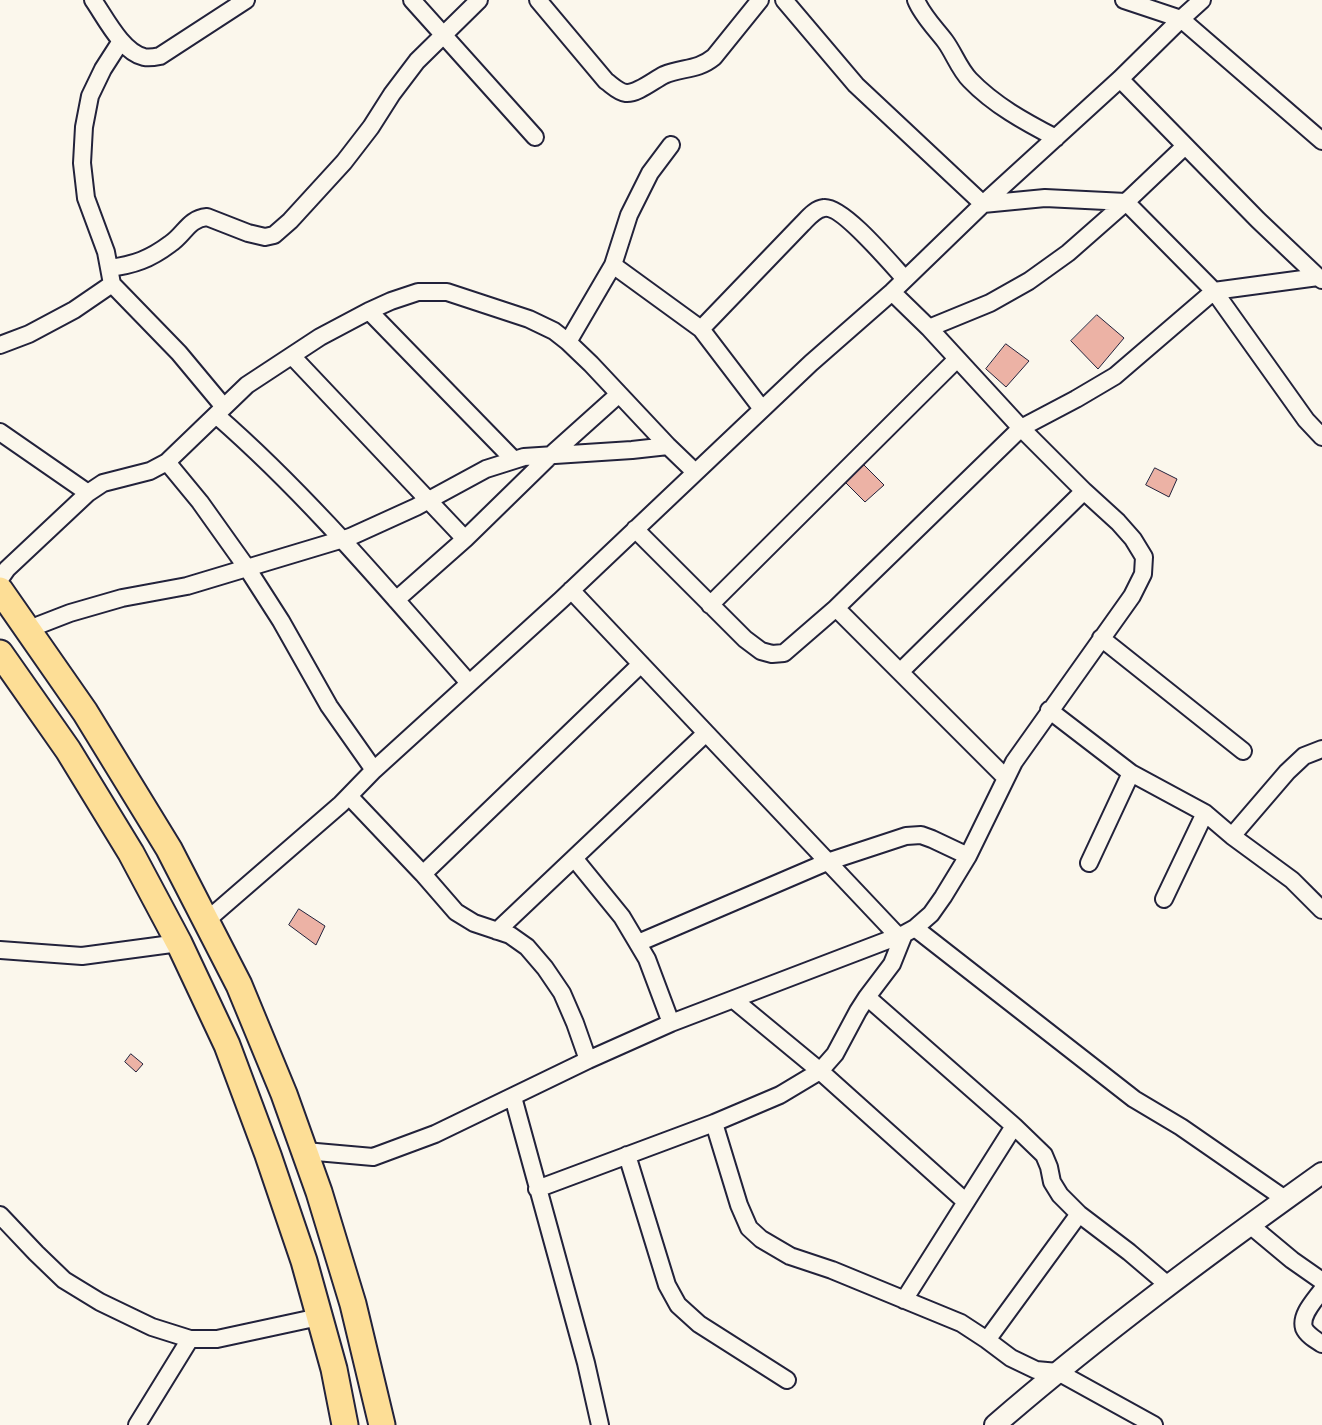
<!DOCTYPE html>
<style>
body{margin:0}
canvas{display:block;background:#fbf7ec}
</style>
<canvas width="1322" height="1425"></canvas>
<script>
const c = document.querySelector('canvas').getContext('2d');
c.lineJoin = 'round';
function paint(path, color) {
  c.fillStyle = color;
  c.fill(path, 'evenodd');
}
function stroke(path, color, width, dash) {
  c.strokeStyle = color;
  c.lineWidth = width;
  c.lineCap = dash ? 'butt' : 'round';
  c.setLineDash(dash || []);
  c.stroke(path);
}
const building = new Path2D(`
 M1097,315L1124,338L1098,369L1071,341Z
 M1006,344L1029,361L1006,387L986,369Z
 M864,465L884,485L865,502L845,482Z
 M1155,468L1177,479L1169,497L1146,485Z
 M299,909L325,926L316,945L289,925Z
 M131,1054L143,1064L136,1072L125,1062Z`);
paint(building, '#ecb2a5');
stroke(building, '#22223b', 1);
const minor = new Path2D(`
 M93,0C105,17 122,52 144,57C149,58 155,57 160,56L246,0
 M412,0L535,137
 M538,0L606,81C612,85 618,92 626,93C637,94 654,80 664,75C682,67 697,71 714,57L760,0
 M784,0L856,85L983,204L1045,198L1126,202L1214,291L1306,420L1322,437
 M916,0C922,15 935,28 945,41C954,53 959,69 970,80C994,105 1025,122 1056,138
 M1124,0L1181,19L1322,141
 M121,41L103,69L90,96L84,127L82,163L86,198L106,252L112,284L179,353L224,407
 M1120,79L1258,220L1318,277L1322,280
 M613,265L701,329L762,409
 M109,268C134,265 150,259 170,244C185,234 188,219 207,217L248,233L265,237L274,235L290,221L344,162L371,127L392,94L417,61L479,0
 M369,311L514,460
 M929,328L990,303L1029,281L1068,253L1126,202L1185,146
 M701,329L802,224C808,218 815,209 824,208C842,205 892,265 905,279
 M568,342L613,265L629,215L650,173L671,145
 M0,345L29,334L74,310L112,284
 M292,356L465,539
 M216,415C309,496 388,591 469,683
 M0,432L88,493
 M167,462L200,502L247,568L281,621L329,706L374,770
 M635,529L745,639L761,651L772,654L784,653L836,608L1021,428L1076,399L1115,376L1214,291L1318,277
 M0,579L7,569L88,493L103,483L150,471L167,462L247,385L320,337L369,311L391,301L418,292H447L529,319L554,331L568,342L591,364L668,446L695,472
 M571,590L898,936
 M396,600L465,539L551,455L619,394
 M710,605L957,359
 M836,608L1006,778
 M31,634L39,625L70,613L122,598L187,586L350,537L416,507L486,469L524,457L632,450L668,446
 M1101,638L1243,751
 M900,672L1084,491
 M1049,710L1131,773L1205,813L1232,836L1292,880L1322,910
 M349,796L423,874L456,912L474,923L510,935L527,947L545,968L562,993L575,1023L588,1060
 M1232,836L1287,772L1304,756L1322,749
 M574,858L622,917L647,959L671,1023
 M1089,863L1131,773
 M423,874L641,664
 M1164,899L1205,813
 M206,921L341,804L374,770L561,600L811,363L892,292L983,204L1120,79L1181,19L1202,0
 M915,928L1134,1099L1181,1127L1285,1199
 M497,931L706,733
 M638,943L827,862L906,836L921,835L932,839L968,856
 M0,950L82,956L179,943
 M867,997L1014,1126L1044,1155L1049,1167L1052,1182L1060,1195L1079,1214L1129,1252L1169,1286
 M734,1000L820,1071L966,1202
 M513,1097L586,1363L600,1425
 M714,1123L739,1205L749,1228L761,1239L790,1256L832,1270L961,1323L987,1340L1011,1358L1036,1370L1058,1372L1154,1425
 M305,1151L373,1157L435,1134L588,1060L671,1023L904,934L915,928L931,914L943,897L968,856L1014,762L1132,596L1143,574L1144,557L1133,539L1118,522L1084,491L1021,428L929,328L892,292
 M627,1155L667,1285L678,1305L699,1324L787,1380
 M537,1189L714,1123L780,1095L820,1071L835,1054L858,1011L867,997L892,964L904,934
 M0,1215L36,1253L64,1280L100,1302L152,1327L190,1339H217L319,1317
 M1250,1225L1292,1260L1322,1281
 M1322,1290C1315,1300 1300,1315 1304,1328C1307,1335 1316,1340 1322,1344
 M904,1300L1014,1126
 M987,1340L1079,1214
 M137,1425L190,1339`);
const tertiary = new Path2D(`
 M995,1425C1099,1335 1210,1253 1322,1173`);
const primary = new Path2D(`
 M0,590L85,712L169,849L239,985L284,1094L319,1192L353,1304L382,1425
 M0,653L68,750L131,853L179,943L227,1045L268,1155L304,1261L334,1369L345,1425`);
stroke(minor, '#22223b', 20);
stroke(tertiary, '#22223b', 24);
stroke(primary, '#22223b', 29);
stroke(minor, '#fbf7ec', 16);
stroke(tertiary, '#fbf7ec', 20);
stroke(primary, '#fdde96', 25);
</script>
